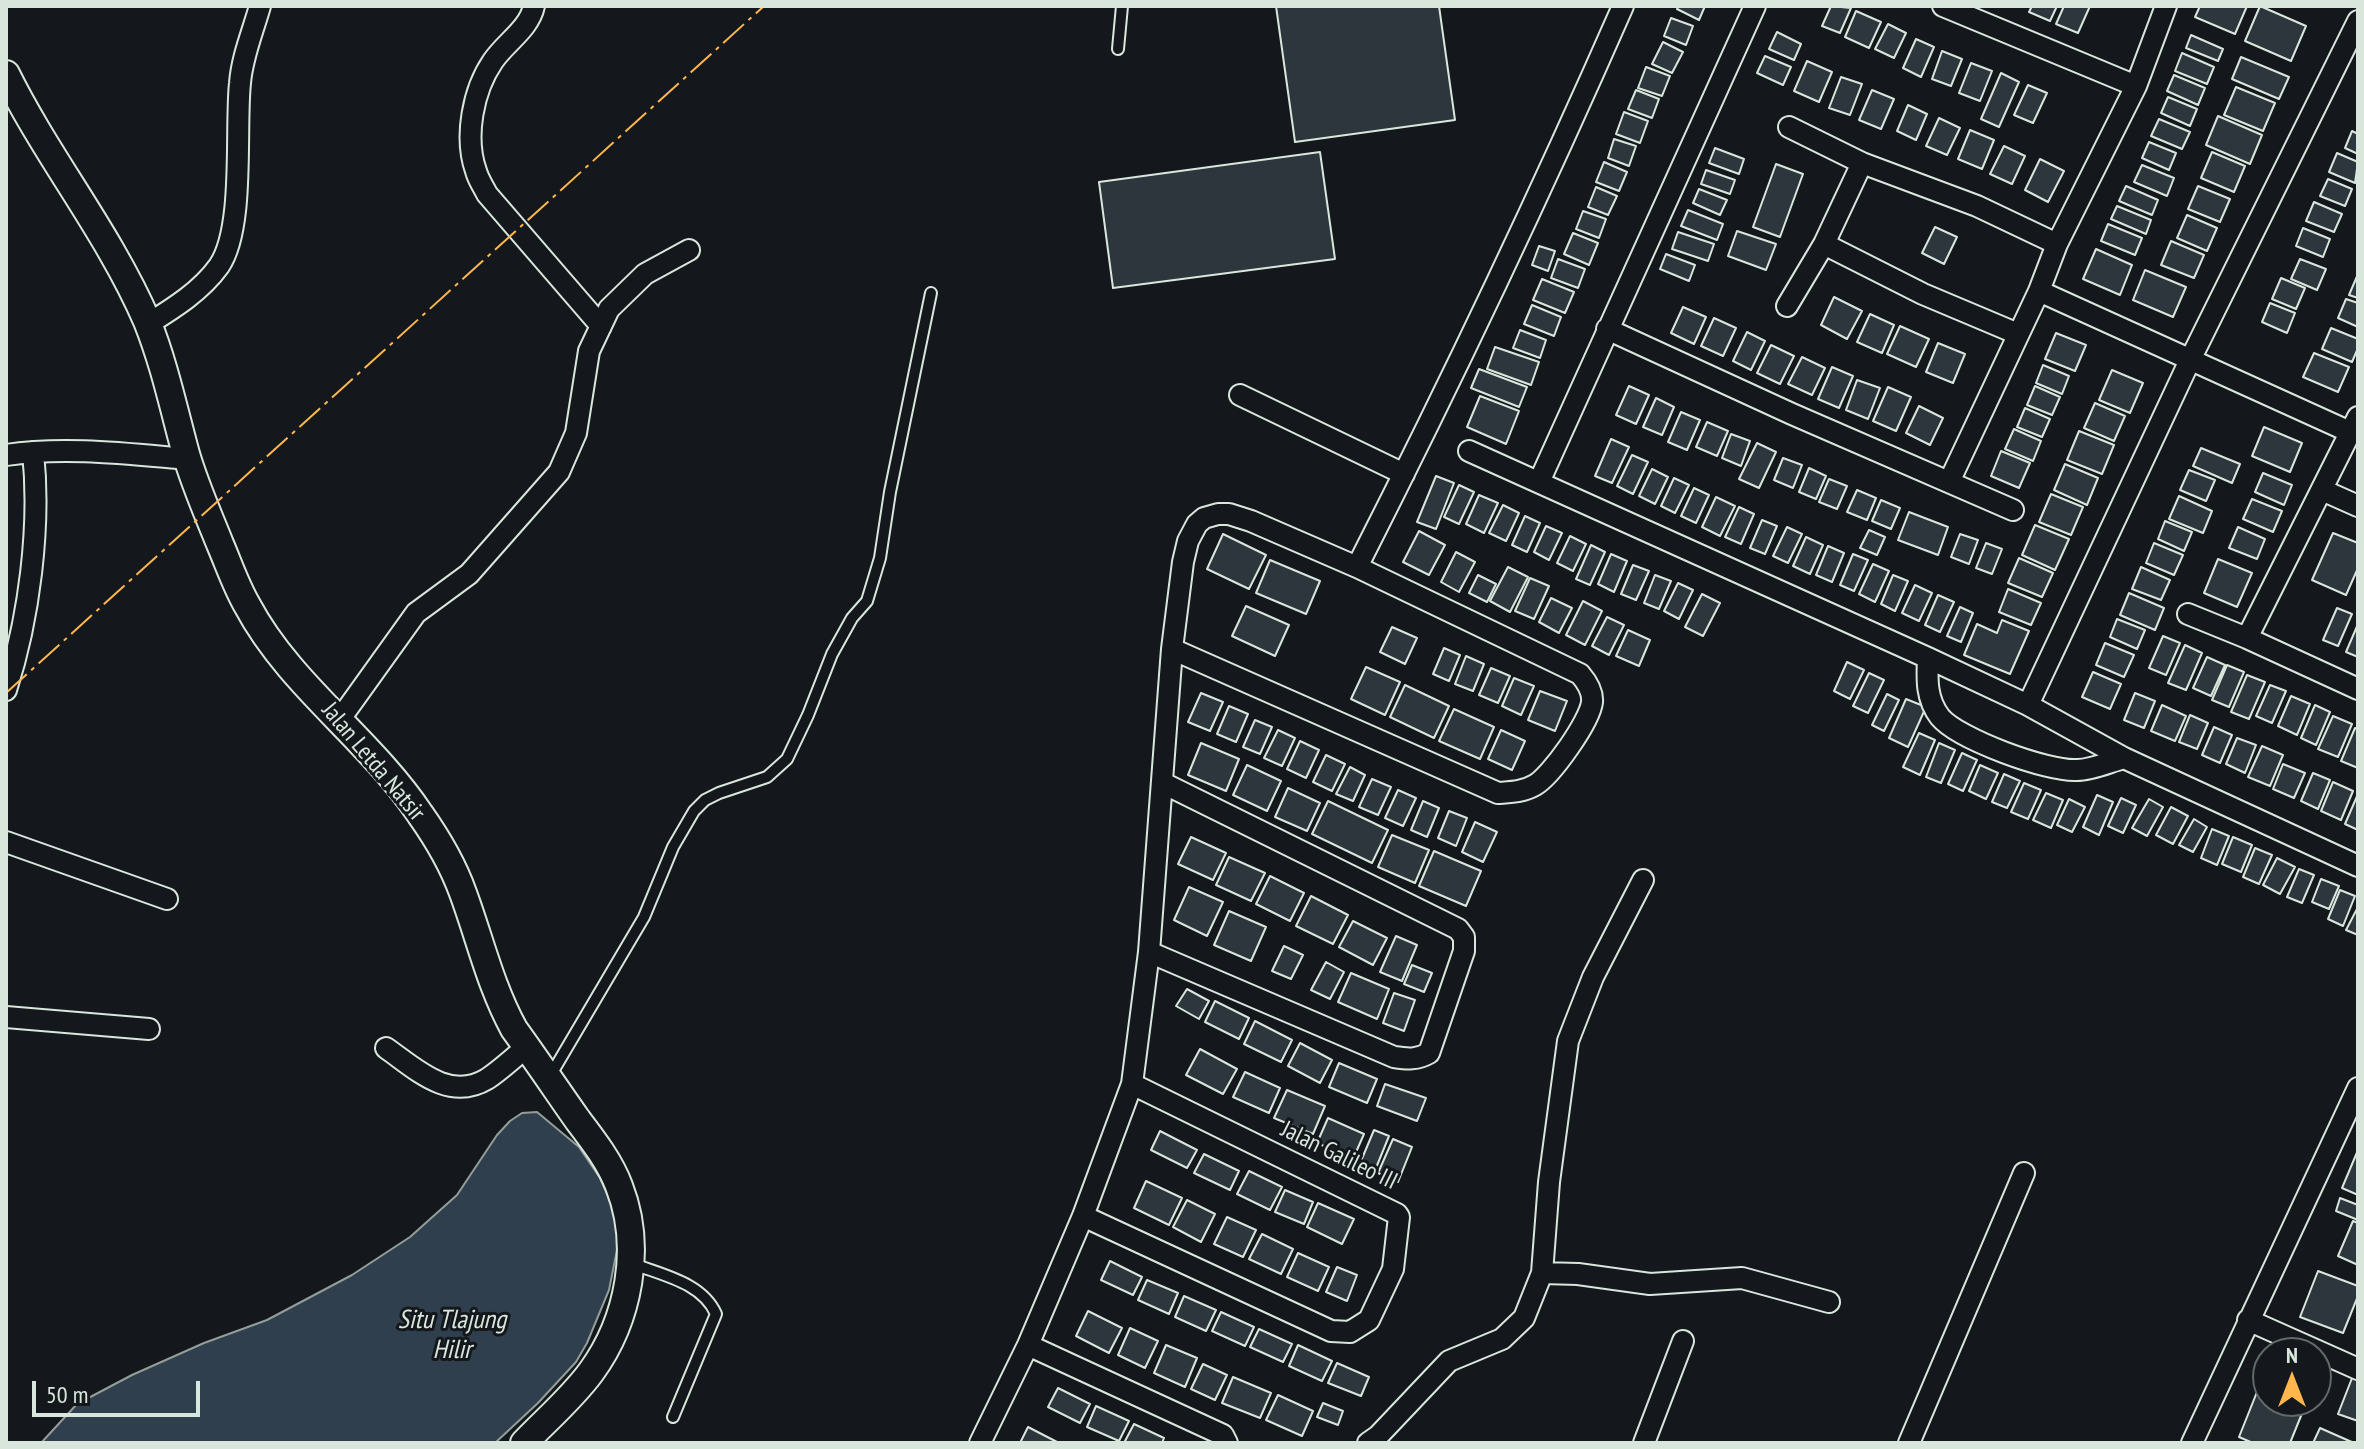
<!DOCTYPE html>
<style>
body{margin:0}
#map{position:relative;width:2364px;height:1449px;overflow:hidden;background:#14181c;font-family:"PT Sans Narrow",sans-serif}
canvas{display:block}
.frame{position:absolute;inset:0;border:8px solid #d8e6dc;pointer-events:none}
.north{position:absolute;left:2252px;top:1337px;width:80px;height:80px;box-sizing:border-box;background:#14181c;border:2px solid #626a69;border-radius:50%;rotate:0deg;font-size:22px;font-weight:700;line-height:32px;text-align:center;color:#d8e6dc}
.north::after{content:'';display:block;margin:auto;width:28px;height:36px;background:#ffb74d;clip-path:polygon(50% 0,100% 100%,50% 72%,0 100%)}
.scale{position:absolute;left:32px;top:1381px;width:168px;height:36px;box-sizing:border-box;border:4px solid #d8e6dc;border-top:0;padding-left:10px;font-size:24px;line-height:28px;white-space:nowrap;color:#d8e6dc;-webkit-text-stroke:6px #14181c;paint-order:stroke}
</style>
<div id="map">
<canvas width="2364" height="1449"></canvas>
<div class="frame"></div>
<div class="north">N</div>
<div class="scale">50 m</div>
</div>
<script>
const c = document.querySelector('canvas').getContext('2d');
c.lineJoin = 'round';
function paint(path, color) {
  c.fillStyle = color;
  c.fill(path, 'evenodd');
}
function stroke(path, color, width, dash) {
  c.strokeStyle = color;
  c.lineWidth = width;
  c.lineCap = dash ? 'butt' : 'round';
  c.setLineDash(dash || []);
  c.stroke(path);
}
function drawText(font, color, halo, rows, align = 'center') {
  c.font = font + ' "PT Sans Narrow",sans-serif';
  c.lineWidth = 6;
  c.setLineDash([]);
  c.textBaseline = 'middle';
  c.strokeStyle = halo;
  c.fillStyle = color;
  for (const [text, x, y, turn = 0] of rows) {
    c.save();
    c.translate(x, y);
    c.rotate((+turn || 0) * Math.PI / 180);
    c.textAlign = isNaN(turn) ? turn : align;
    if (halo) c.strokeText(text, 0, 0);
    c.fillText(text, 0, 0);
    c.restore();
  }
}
const water = new Path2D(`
 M537,1112L579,1147L600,1178L612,1205L620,1235L609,1290L587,1343L576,1362L538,1403L495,1443H41L77,1404L132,1375L204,1343L267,1320L352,1275L410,1237L457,1195L497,1135L510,1121L522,1113Z`);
paint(water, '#2f3f4d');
stroke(water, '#939e99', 2);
const building = new Path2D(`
 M1276,6H1439L1455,120L1295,142Z
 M1678,6H1705L1699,20L1677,9Z
 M1831,6L1851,8L1840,33L1822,26Z
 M2032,6H2057L2050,21L2029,12Z
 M2064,6H2090L2078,33L2056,24Z
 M2200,6H2247L2235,34L2195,17Z
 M2260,6L2306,26L2291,61L2245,41Z
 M1856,11L1881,22L1869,48L1845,37Z
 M1671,18L1693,26L1686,45L1664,36Z
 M1888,24L1906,33L1894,58L1875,49Z
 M1777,32L1801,44L1794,60L1769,49Z
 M2191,35L2223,49L2218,61L2186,48Z
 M1916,39L1934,47L1921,77L1903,68Z
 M1663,42L1683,52L1672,73L1652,64Z
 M1942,51L1962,59L1951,86L1932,79Z
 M2182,53L2214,67L2207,84L2175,71Z
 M1765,56L1791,67L1783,85L1757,73Z
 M2241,57L2289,77L2279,99L2232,79Z
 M1807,61L1832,72L1819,102L1794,91Z
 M1971,63L1992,71L1980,101L1959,93Z
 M1646,67L1670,76L1662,96L1638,88Z
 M2001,73L2019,82L1999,127L1981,119Z
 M2174,75L2205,88L2198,105L2167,91Z
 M1841,77L1862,84L1850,115L1829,108Z
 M2028,85L2047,93L2033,123L2014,115Z
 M2236,87L2275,103L2263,131L2224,115Z
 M1636,90L1659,99L1652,118L1628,109Z
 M1872,90L1894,99L1881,129L1859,120Z
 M2168,97L2197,109L2190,126L2161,113Z
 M1908,105L1927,114L1916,140L1897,131Z
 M1624,112L1648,121L1640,143L1616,134Z
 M2218,116L2262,135L2250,164L2206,145Z
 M1939,118L1960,128L1947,155L1926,146Z
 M2159,119L2190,132L2182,149L2151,136Z
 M1970,130L1994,140L1982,169L1958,159Z
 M2352,131L2358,134V154L2345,148Z
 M1614,139L1636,146L1629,166L1608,158Z
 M2149,142L2176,153L2169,170L2142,158Z
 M2004,146L2025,156L2012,184L1990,174Z
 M1715,148L1744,159L1739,174L1709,163Z
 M1320,152L1335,259L1113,288L1099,182Z
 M2212,152L2245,166L2234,192L2201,178Z
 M2337,153L2358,162L2355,183L2329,172Z
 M2040,159L2064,171L2048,202L2025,190Z
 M1604,162L1627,172L1619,191L1596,182Z
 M1776,164L1803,174L1780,237L1753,227Z
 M2142,165L2174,178L2167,196L2134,182Z
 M1706,170L1735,180L1730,194L1701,184Z
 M2328,179L2352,189L2345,206L2320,196Z
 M2126,186L2158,200L2152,215L2119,201Z
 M2198,186L2230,199L2220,222L2188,209Z
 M1596,187L1617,196L1608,215L1588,207Z
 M1699,189L1727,200L1720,215L1693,203Z
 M2314,202L2342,214L2334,232L2306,221Z
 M2117,206L2151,220L2146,234L2111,219Z
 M1688,210L1723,224L1717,240L1681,226Z
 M1583,211L1606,219L1599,238L1576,229Z
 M2187,215L2217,228L2207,251L2177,238Z
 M2108,224L2142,238L2135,255L2101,241Z
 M1935,227L1957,237L1944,264L1922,253Z
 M2303,228L2330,239L2323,257L2296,246Z
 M1737,231L1776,244L1766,270L1728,256Z
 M1678,232L1714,244L1708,261L1672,249Z
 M1573,233L1598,243L1589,265L1564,254Z
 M2171,241L2204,255L2194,278L2161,265Z
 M1539,246L1555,251L1548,271L1532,265Z
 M2096,249L2132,265L2120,295L2083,279Z
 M1666,254L1695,265L1689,281L1660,269Z
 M1558,259L1585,269L1578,288L1551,278Z
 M2300,259L2326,269L2317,290L2291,279Z
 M2145,270L2186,287L2173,317L2133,300Z
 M2358,274V298L2349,295Z
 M2281,278L2305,288L2296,309L2272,299Z
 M1542,279L1574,292L1565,313L1533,300Z
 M1834,297L1862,311L1847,339L1821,325Z
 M2346,299L2358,303V327L2338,318Z
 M2270,303L2295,313L2287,333L2262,322Z
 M1532,305L1561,317L1554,336L1524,324Z
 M1683,307L1706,317L1694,344L1671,333Z
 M1870,314L1894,325L1882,353L1857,342Z
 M1714,318L1736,328L1723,356L1701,346Z
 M1900,326L1929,339L1916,367L1887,354Z
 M2331,328L2358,339V348L2352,362L2322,349Z
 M1520,330L1546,340L1540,358L1513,348Z
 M1747,332L1765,341L1751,370L1733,361Z
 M2056,333L2086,345L2075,371L2045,359Z
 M1938,343L1965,354L1953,383L1926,372Z
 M1771,345L1794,356L1780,384L1757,373Z
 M1495,347L1539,362L1531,385L1487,369Z
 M2314,353L2349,367L2338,392L2303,377Z
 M1802,357L1825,368L1812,395L1788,384Z
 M2043,365L2069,376L2062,394L2036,383Z
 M1832,367L1853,376L1839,408L1818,399Z
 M1479,369L1527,387L1519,407L1471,388Z
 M2112,370L2143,383L2130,413L2099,400Z
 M1857,380L1880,388L1868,419L1846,410Z
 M1629,386L1649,395L1636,424L1616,415Z
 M2035,386L2060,397L2052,415L2027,405Z
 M1888,387L1911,397L1896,431L1873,421Z
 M1480,396L1519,411L1506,444L1467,427Z
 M1656,398L1674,407L1662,435L1643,427Z
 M2095,403L2125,416L2114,441L2084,428Z
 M1919,406L1943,418L1930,445L1906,433Z
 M2025,408L2050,419L2042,437L2017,427Z
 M1681,412L1700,420L1687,450L1668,442Z
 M1707,422L1728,431L1717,456L1696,447Z
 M2264,427L2302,443L2290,472L2252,456Z
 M2014,429L2041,441L2033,461L2005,449Z
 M2079,431L2114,445L2102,474L2067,460Z
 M1731,434L1750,441L1741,466L1722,458Z
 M1611,439L1629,447L1612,483L1595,476Z
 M1757,443L1776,452L1759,488L1739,479Z
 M2201,448L2240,464L2232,483L2193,466Z
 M2001,451L2030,463L2019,488L1991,476Z
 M1632,455L1648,462L1633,494L1617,486Z
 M1783,458L1802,465L1793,488L1774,480Z
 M2065,464L2098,478L2087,505L2054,490Z
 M1809,468L1826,476L1816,499L1799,492Z
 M1652,469L1668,477L1655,504L1639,496Z
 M2189,470L2215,480L2206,501L2180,490Z
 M2263,473L2292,485L2284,505L2255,492Z
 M1436,476L1454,483L1436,529L1417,522Z
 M1674,478L1689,485L1675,513L1661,506Z
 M1829,479L1847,486L1837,509L1819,502Z
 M1459,485L1474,492L1459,524L1444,517Z
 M1694,488L1709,495L1696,523L1681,516Z
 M1857,490L1876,498L1867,520L1847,512Z
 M2051,494L2083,507L2071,535L2039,522Z
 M1479,495L1498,503L1484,533L1466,524Z
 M2179,496L2212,511L2203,533L2169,519Z
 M1716,497L1735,506L1720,536L1702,527Z
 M2252,499L2282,511L2273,532L2243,519Z
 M1881,500L1900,508L1891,529L1872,521Z
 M1503,505L1519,513L1506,541L1489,533Z
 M1739,507L1754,514L1741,544L1725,537Z
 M1909,512L1948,527L1938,555L1898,540Z
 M1525,516L1540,523L1527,552L1512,545Z
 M1762,520L1777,526L1765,554L1750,548Z
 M2165,521L2192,532L2184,551L2158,539Z
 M2035,525L2069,539L2055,570L2022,555Z
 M1546,526L1562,533L1549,560L1534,552Z
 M1787,527L1802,534L1788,563L1773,556Z
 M2238,527L2265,539L2257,559L2229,548Z
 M1869,530L1885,537L1877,555L1860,548Z
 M1419,531L1445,545L1429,575L1403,562Z
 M2333,533L2358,543V568L2346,595L2312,580Z
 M1223,534L1266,555L1249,589L1207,569Z
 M1960,534L1978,540L1969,564L1951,557Z
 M1570,536L1586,544L1573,571L1557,563Z
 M1806,537L1823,545L1810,574L1793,566Z
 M1986,543L2002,549L1992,574L1976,568Z
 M2154,543L2183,555L2174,575L2146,563Z
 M1591,545L1605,552L1590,585L1576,579Z
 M1828,546L1844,553L1832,582L1816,575Z
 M1456,552L1475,562L1459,592L1441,582Z
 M1611,554L1627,561L1614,592L1598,584Z
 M1853,554L1868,560L1854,591L1840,585Z
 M2019,558L2053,573L2042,597L2008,583Z
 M2218,559L2252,573L2237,607L2204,593Z
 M1270,560L1320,581L1306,614L1256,593Z
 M1873,564L1889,571L1875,602L1859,594Z
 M1633,565L1649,571L1636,600L1621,594Z
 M1508,567L1528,577L1510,612L1490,601Z
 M2141,567L2170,580L2161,600L2132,589Z
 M1478,575L1496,584L1487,602L1469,593Z
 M1655,575L1671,581L1659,609L1644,603Z
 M1893,575L1908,581L1895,611L1881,604Z
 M1530,578L1549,586L1534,619L1515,611Z
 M1678,583L1693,590L1679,619L1664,611Z
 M1915,585L1932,593L1919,621L1902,613Z
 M2008,589L2041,603L2031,625L1999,612Z
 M2129,593L2164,608L2155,630L2120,615Z
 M1702,594L1720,603L1703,636L1685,627Z
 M1938,595L1954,602L1940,632L1925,625Z
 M1551,598L1572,608L1559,633L1539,622Z
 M1583,601L1602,611L1585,645L1566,635Z
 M1246,606L1289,625L1275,656L1232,636Z
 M1960,607L1973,613L1961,642L1947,636Z
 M2337,608L2352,614L2338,646L2323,640Z
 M1607,617L1624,625L1609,655L1592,646Z
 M2117,619L2145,630L2137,649L2110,637Z
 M2002,620L2029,631L2010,674L1964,655L1977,624L1997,633Z
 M2358,624V657L2346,652Z
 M1392,627L1417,638L1405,664L1380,652Z
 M1628,630L1650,640L1639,666L1616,656Z
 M2163,636L2180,643L2166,675L2149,668Z
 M2105,643L2134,655L2124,677L2096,665Z
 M2185,645L2202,653L2186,690L2168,683Z
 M1444,648L1460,655L1449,681L1433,674Z
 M1466,656L1484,664L1473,691L1455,684Z
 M2207,657L2225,665L2211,696L2193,688Z
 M1847,662L1864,670L1850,699L1834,691Z
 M2227,665L2244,672L2229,707L2212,700Z
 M1366,667L1400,682L1385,715L1351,699Z
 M1491,668L1510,676L1498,703L1479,695Z
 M2093,672L2121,684L2110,709L2082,697Z
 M1869,673L1884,680L1868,713L1853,706Z
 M2247,675L2265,682L2249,719L2231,712Z
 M1514,678L1534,686L1521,715L1502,706Z
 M1405,685L1449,706L1434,738L1390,717Z
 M2270,685L2286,691L2272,723L2256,716Z
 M1540,691L1567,701L1555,731L1528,720Z
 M1201,693L1223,702L1210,731L1188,722Z
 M2135,693L2155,701L2144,728L2124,720Z
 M1887,694L1899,700L1884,731L1872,725Z
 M2291,696L2310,704L2297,735L2278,726Z
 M1906,699L1926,707L1908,747L1889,738Z
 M2162,705L2186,716L2175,741L2151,731Z
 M2315,705L2330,712L2316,745L2301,738Z
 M1229,706L1248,714L1236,742L1217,734Z
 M1454,709L1494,727L1480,759L1439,741Z
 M2190,715L2208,723L2197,749L2179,742Z
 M2333,716L2352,724L2338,757L2318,749Z
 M1255,720L1272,727L1260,754L1243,747Z
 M2214,727L2232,735L2220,763L2202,755Z
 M2355,728L2358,729V768L2341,761Z
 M1278,730L1295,738L1282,766L1264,758Z
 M1501,730L1525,741L1512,770L1488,759Z
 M1919,733L1935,740L1920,775L1903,767Z
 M2237,738L2256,745L2245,773L2226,764Z
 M1300,741L1319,750L1306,778L1287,769Z
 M1201,743L1239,759L1226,791L1188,775Z
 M1939,743L1955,750L1941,783L1926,777Z
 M2262,746L2283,755L2270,786L2248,777Z
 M1962,753L1977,760L1963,791L1948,784Z
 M1326,755L1345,764L1332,791L1313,782Z
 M2283,764L2305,773L2294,798L2273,789Z
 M1247,765L1281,781L1267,811L1233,795Z
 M1980,765L1998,773L1986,799L1969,791Z
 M1350,767L1365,775L1353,801L1336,794Z
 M2313,773L2330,780L2318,809L2301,801Z
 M2004,774L2020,781L2007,808L1992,802Z
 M1372,779L1391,787L1378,815L1359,807Z
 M2333,782L2353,791L2341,820L2321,811Z
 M2024,783L2041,790L2028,819L2011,812Z
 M1288,788L1320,803L1307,831L1275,817Z
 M1398,790L1416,798L1403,826L1385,818Z
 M2046,793L2063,800L2051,828L2033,820Z
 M2358,794V830L2345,824Z
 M2097,795L2113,802L2099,835L2083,827Z
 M2121,798L2136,805L2123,833L2108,826Z
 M2069,799L2085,807L2072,832L2057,825Z
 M2149,799L2163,807L2147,836L2132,828Z
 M1328,801L1388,830L1372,863L1312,834Z
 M1423,801L1439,808L1427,837L1411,830Z
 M2171,807L2188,816L2173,844L2156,835Z
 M1449,811L1467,818L1456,846L1438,838Z
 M2194,819L2207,827L2193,852L2179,845Z
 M1475,822L1497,832L1483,862L1462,852Z
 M2212,829L2229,836L2217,865L2201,858Z
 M1392,835L1429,850L1415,883L1378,867Z
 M1191,837L1226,853L1213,880L1178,864Z
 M2233,837L2252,845L2241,872L2222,864Z
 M2255,848L2272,855L2259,884L2243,877Z
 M1434,851L1481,871L1466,906L1419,886Z
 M1229,857L1265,873L1251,901L1216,885Z
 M2277,858L2295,867L2280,894L2263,885Z
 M2299,869L2314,875L2302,903L2287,897Z
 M1270,876L1304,893L1290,921L1256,904Z
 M2321,879L2339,886L2329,909L2312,902Z
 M1189,887L1223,902L1207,936L1174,920Z
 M2340,890L2355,896L2343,926L2328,919Z
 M1311,896L1348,915L1333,944L1296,926Z
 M2358,907V935L2346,930Z
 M1229,911L1266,927L1251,961L1214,945Z
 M1353,921L1387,938L1373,965L1339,947Z
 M1396,936L1417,945L1402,981L1380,972Z
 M1284,946L1303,955L1291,979L1272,971Z
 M1326,962L1344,972L1330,999L1311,990Z
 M1412,965L1432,973L1424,992L1404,984Z
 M1351,973L1389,989L1377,1019L1338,1002Z
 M1187,989L1209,1001L1199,1019L1176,1006Z
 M1394,993L1415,1000L1404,1031L1383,1023Z
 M1215,1001L1249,1018L1239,1039L1205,1022Z
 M1255,1021L1292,1040L1281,1062L1244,1044Z
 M1300,1043L1332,1060L1320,1083L1288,1066Z
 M1200,1049L1237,1069L1223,1094L1186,1075Z
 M1339,1063L1377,1079L1367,1103L1329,1087Z
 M1245,1072L1280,1088L1269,1113L1233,1097Z
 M1385,1084L1426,1098L1417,1121L1377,1106Z
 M1287,1090L1325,1106L1313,1134L1274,1118Z
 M1328,1118L1364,1134L1353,1159L1317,1143Z
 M1374,1130L1389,1136L1376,1168L1361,1161Z
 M1160,1131L1197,1150L1187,1168L1151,1150Z
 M1393,1139L1412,1147L1398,1182L1378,1173Z
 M2358,1150V1195L2342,1188Z
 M1204,1154L1239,1171L1230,1190L1194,1173Z
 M1249,1171L1282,1187L1270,1210L1237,1194Z
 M1146,1181L1182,1198L1169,1225L1134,1208Z
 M1285,1190L1313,1202L1304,1224L1275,1212Z
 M2340,1198L2358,1205V1220L2336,1211Z
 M1187,1200L1215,1214L1201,1242L1173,1227Z
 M1318,1203L1354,1219L1342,1244L1307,1227Z
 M1227,1217L1256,1230L1243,1257L1214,1244Z
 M2353,1221L2358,1223V1265L2338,1256Z
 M1262,1234L1293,1249L1281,1274L1249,1259Z
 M1298,1253L1329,1267L1318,1291L1287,1277Z
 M1110,1261L1142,1277L1133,1295L1101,1280Z
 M1337,1267L1357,1275L1347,1301L1326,1292Z
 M2318,1271L2358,1286V1296L2343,1333L2300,1317Z
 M1147,1280L1178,1293L1169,1314L1138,1300Z
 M1184,1296L1216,1310L1206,1331L1175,1317Z
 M1088,1311L1122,1328L1109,1353L1076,1336Z
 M1221,1312L1254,1327L1245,1346L1212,1331Z
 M1130,1328L1158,1341L1145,1368L1118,1355Z
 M1259,1329L1292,1344L1283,1362L1250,1347Z
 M2273,1343L2298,1353H2268Z
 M1166,1345L1197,1358L1185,1387L1154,1373Z
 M1298,1345L1332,1361L1322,1381L1289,1366Z
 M2268,1354V1384L2258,1380Z
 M1337,1363L1369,1377L1361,1396L1328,1383Z
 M1203,1364L1227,1375L1215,1400L1191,1389Z
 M2354,1373L2358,1375V1421L2338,1414Z
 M1233,1377L1271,1393L1260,1418L1222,1403Z
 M2259,1387L2268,1391V1401H2292L2305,1406L2290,1443H2253L2239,1437Z
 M1058,1388L1090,1404L1080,1423L1048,1407Z
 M1278,1395L1313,1411L1302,1436L1266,1420Z
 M1323,1403L1343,1411L1338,1425L1317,1417Z
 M1096,1406L1129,1421L1119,1441L1087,1427Z
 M1134,1424L1164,1438L1162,1443H1124Z
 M1028,1427L1059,1443H1020Z
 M2320,1428L2354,1443H2313Z`);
paint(building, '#2c363c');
stroke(building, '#d8e6dc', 2);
const service = new Path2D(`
 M1118,49L1122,6
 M549,1078L644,917L673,847L694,811L705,800L719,793L767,777L787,759L808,715L832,654L852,618L867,601L880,558L890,492L931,293
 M631,1263C661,1275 702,1282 716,1314L673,1417`);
const minor = new Path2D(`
 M534,6C529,29 506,42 493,61C473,90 464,137 476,171C478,179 483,186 487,194L601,326
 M1943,6L2136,86
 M1789,127L1862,163L1977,206L2057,244
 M1824,244L1923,294L2018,334
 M2039,291L2350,432
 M1787,306L1824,244L1862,163
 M148,324C174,308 201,291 219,266C245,228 235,130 240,83C242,57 253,31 260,6
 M1607,329L1792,414L2013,510
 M1240,395L1404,474
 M1469,451L1928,658L2028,705L2124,758L2358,866
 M6,455C65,446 129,454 188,459
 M1539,482L1755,6
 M1949,482L2039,291L2057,244L2136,86L2166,6
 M2322,490L2358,506
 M1357,567C1451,382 1540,195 1623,6
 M2188,614L2247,638L2358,689
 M2247,638L2358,417
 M1928,658C1927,679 1926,699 1940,717C1958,739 2048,772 2077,770C2092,770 2109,762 2124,758
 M6,690C29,619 41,527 33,452
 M2028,705L2191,358L2358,21
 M340,719L416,613L469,574L559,472L576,433L589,351L609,309L645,274L689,250
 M6,842L167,899
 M1149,952L1394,1057C1408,1059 1417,1060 1429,1053L1464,951V937L1458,929L1163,783
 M6,1017L149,1029
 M386,1048C416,1069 449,1102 487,1079C501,1070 514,1057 527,1047
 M1083,1216L1331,1331L1350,1332L1369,1320L1393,1269L1399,1217L1397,1214L1132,1084
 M1542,1273L1578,1274L1650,1284L1742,1278L1829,1302
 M2248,1320L2358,1369
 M1028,1345L1223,1435L1227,1443
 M980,1443L1028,1345L1083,1216L1132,1084L1149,952L1172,649L1183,562L1188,541L1197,524L1204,518L1218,514H1229L1251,521L1357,567L1580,674C1586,681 1593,692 1592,702C1590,721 1551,776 1535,785C1523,792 1511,792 1498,793L1172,649
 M1368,1443L1378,1436L1449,1361L1502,1339L1524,1318L1542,1273L1549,1182L1568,1041L1593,977L1643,880
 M1644,1443L1683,1341
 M1909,1443L2024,1173
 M2192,1443L2358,1088`);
const tertiary = new Path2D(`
 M6,74C48,159 109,233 147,321C164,363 174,410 186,454C195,485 208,514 220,544C229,565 236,586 247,605C290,686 369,738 420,814C437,838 453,865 463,893C480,939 490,985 514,1029C535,1058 556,1089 577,1119C593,1140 610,1162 619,1186C643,1247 629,1320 591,1372C572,1398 546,1420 524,1443`);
stroke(service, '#d8e6dc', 14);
stroke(minor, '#d8e6dc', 24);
stroke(tertiary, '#d8e6dc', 30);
stroke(service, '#14181c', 10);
stroke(minor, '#14181c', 20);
stroke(tertiary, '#14181c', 26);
stroke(new Path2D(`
 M6,693L764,6`), '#ffb74d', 2, [28, 6, 4, 6]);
drawText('24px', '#d8e6dc', '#14181c', [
 ["Jalan Letda Natsir",373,762,50],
 ["Jalan Galileo III",1339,1156,26]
]);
drawText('italic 26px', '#d8e6dc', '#14181c', [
 ["Situ Tlajung",452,1321],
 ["Hilir",452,1351]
]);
</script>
